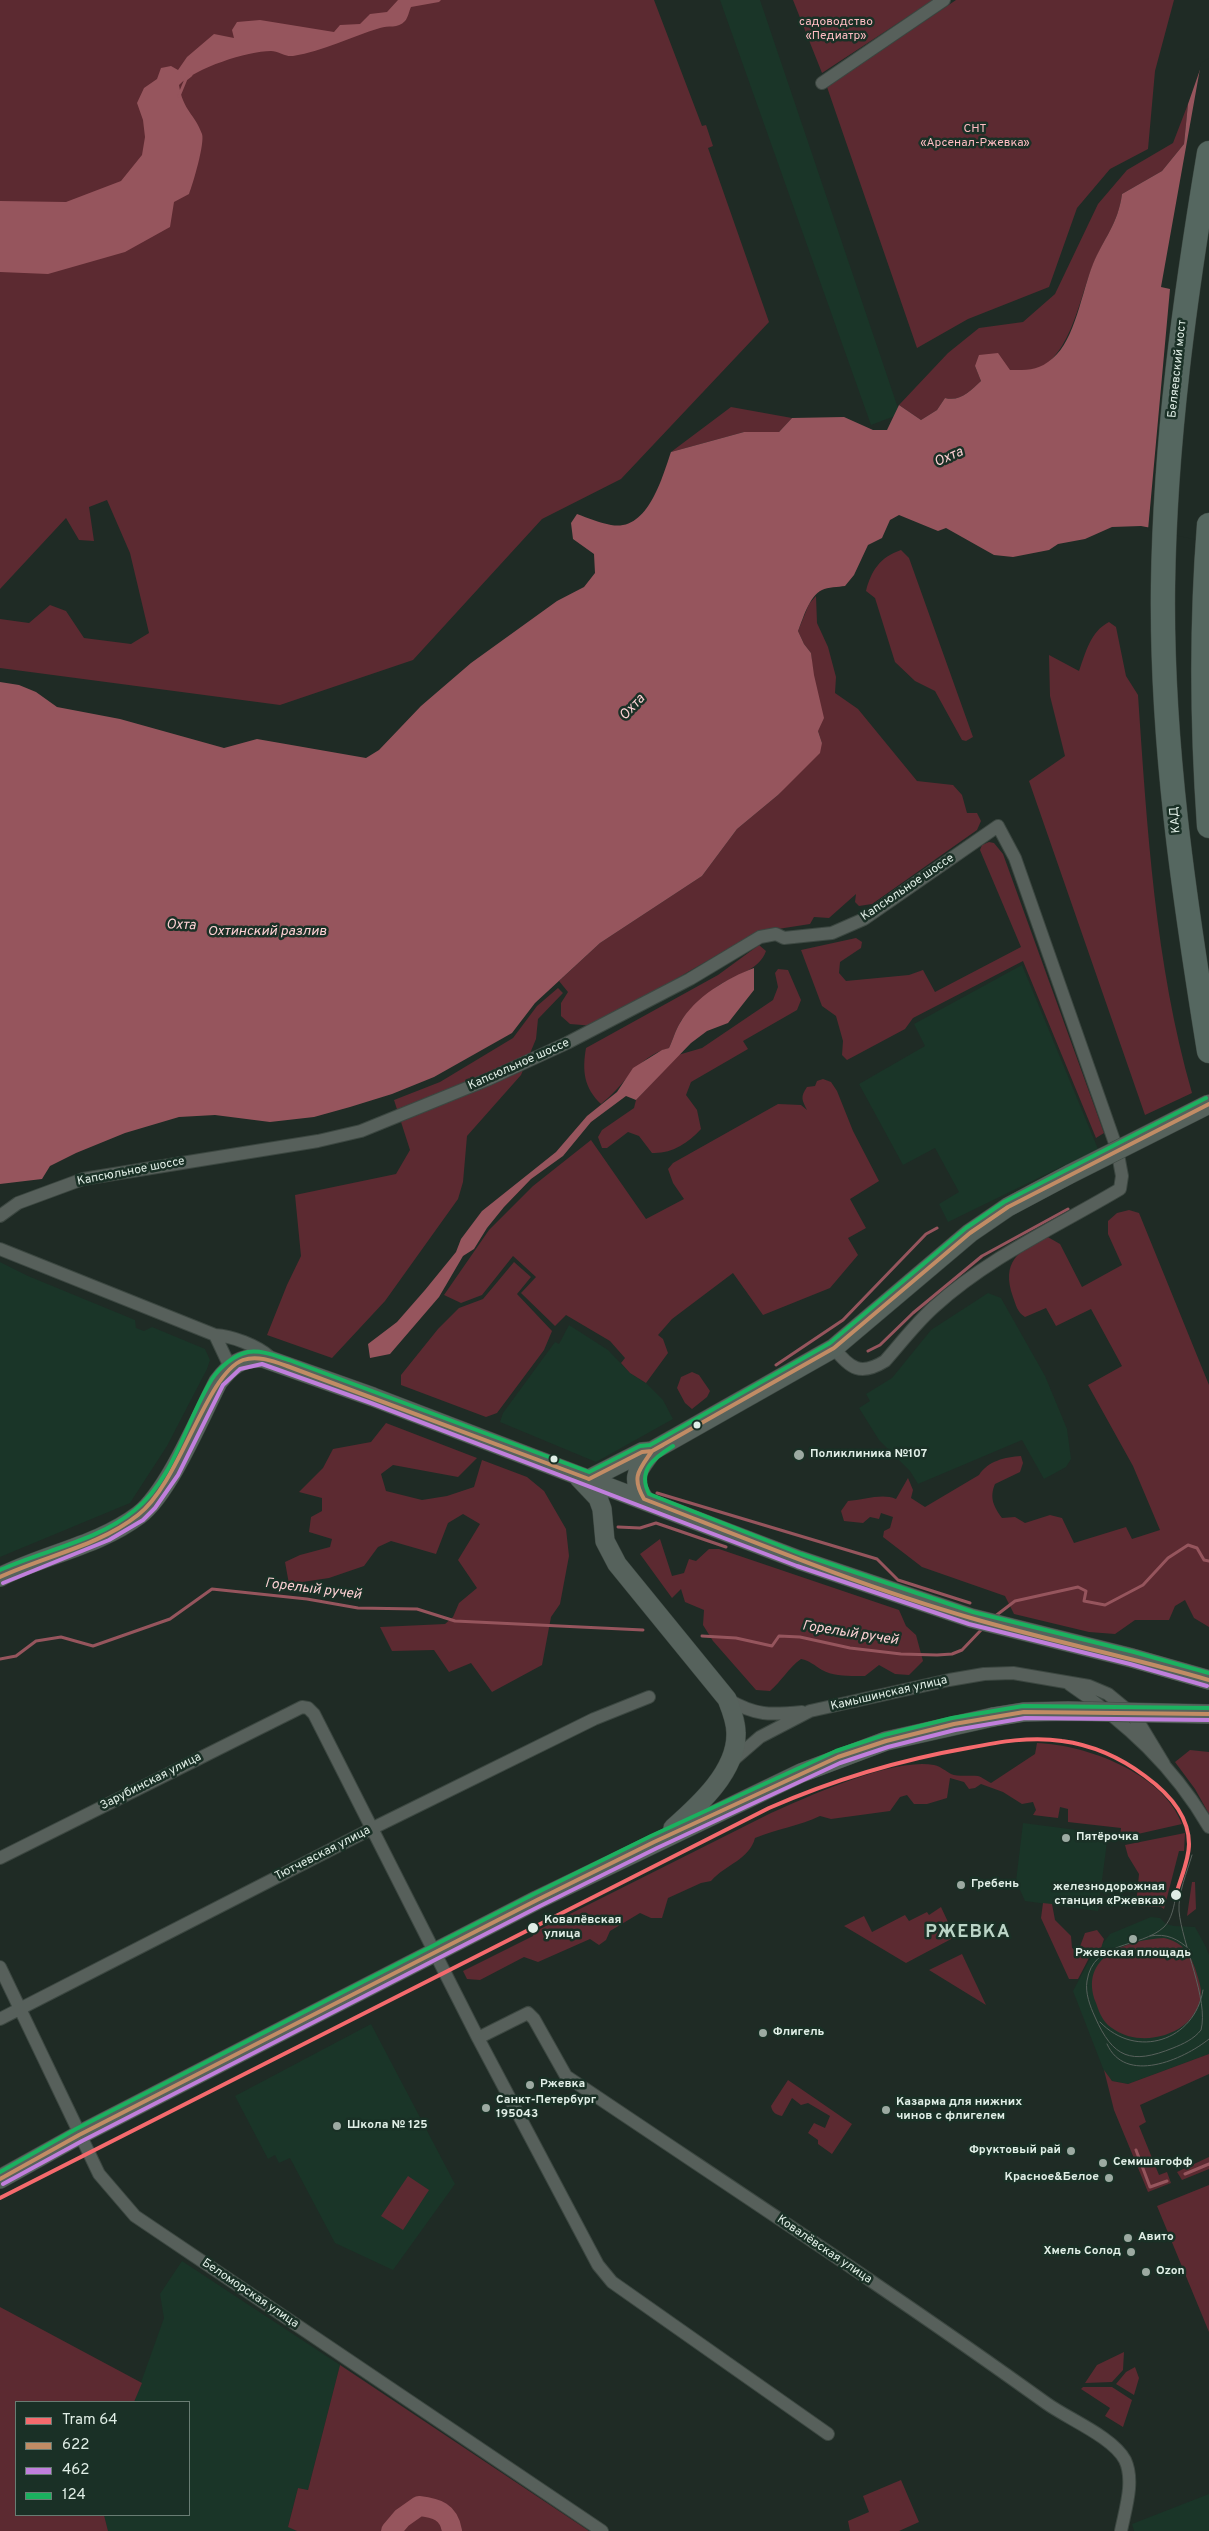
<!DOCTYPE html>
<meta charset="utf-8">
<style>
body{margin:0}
#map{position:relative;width:1209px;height:2531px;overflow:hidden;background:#1f2b25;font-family:Overpass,sans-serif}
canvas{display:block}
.legend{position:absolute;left:15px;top:2401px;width:175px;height:115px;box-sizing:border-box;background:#1a3026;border:1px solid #697c73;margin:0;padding:6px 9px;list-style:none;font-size:15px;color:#e0eee6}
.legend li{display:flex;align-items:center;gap:10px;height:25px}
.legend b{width:25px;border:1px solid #697c73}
</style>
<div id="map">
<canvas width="1209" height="2531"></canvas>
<ul class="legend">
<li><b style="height:6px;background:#f56a6d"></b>Tram 64</li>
<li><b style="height:6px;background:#c18c65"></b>622</li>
<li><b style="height:6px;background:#c07fdc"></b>462</li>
<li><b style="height:6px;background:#1bb15f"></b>124</li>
</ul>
</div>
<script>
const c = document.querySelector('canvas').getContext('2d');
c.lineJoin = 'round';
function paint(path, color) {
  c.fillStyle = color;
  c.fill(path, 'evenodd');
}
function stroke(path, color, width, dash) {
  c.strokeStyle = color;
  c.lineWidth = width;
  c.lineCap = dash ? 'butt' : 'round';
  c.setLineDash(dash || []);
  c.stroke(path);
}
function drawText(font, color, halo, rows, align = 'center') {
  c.font = font + ' Overpass,sans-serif';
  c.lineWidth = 5;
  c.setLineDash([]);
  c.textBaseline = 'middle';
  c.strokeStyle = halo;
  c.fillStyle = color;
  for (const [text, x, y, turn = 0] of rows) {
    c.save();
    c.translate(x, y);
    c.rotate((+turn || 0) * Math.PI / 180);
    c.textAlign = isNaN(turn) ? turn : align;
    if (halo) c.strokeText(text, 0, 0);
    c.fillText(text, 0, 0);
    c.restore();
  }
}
paint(new Path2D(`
 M720,0H760L900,414L871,425Z
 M1022,965L1098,1149L948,1222L939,1204L959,1192L935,1148L903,1165L859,1084L925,1046L914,1024Z
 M0,1262L28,1276L135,1320L136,1328L144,1331L152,1327L205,1349L210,1360L207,1369L167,1446L130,1503L0,1557Z
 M988,1293L1001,1298L1045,1376L1067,1429L1071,1459L1066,1467L1044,1479L1022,1440L918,1484L910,1471L879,1440L859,1408L870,1401L866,1394L892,1378L931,1330Z
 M569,1325L608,1350L630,1373L646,1383L663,1400L673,1419L596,1462L500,1422L503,1413L555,1342L559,1344Z
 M1023,1823L1108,1834L1098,1911L1025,1901L1016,1881Z
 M1151,1917L1160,1918L1166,1924L1174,1926L1195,1927L1206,1947L1209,1955V2054L1128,2084L1112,2081L1104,2071L1073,1991L1089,1961L1110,1934Z
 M371,2024L455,2184L393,2270L335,2243L290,2158L279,2163L275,2155L268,2159L235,2096Z
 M182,2261L340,2365L308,2490L298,2488L288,2526L297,2531H108L104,2515H189V2402H134L164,2318L160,2294Z
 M1209,2494V2531H1134L1132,2524Z`), '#1a3528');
paint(new Path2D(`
 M0,0H654L702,126L706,125L713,146L708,148L769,322L621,479L542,519L413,660L280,705L0,668V619L29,623L50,605L66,611L84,638L131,644L149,633L130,553L107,500L89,507L94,541L79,540L66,518L0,589Z
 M793,0H933L822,73Z
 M956,0H1174L1155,71L1148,149L1110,169L1077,208L1049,287L968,319L917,348L827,87Z
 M1188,104L1184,144L1162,171L1122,194C1118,224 1104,238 1093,265C1080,295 1070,363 1032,370C1015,374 992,368 975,366L981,381C970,391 960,402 945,398L937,410L921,420L899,405L948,353L979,328L1023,322L1055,294L1098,204L1127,170L1173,143Z
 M731,407L792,418L779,432H744L671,452Z
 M901,550L909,558L973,737L966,741L962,740L935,691L915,681L895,662L875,598L866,591C871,571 880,557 901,550Z
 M816,596L817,623L828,647L836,677L835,693L858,709L917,781L953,785L962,795L967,813H977L981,821L977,830L872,904L859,906L855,902L856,894L829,918L814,917L810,924L765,931L747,938L594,1026L570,1024L561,1016V1003L568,992L559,981L600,943L702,876L737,829L778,795L822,743L818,731L811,653L804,644L798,631L809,604Z
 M1109,622L1116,627L1126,676L1138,695C1147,828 1155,963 1192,1093L1145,1115L1029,781L1065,756L1050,696L1049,655L1079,671C1086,652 1090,632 1109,622Z
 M989,842L994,843L1003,854L1104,1133L1096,1138L1023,961L913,1018L905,1029L847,1060L842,1055L843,1041L836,1016L822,1006L801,950L856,938L862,942L861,948L840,962L839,973L846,981L909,975L923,970L935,992L1021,947L980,850L982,845Z
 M759,945L766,951C759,972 732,975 715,988C706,995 685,1013 680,1023C675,1031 673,1040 669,1048C636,1057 626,1085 601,1104C584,1088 582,1071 586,1048L718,975Z
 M778,969L788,970L801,1000L797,1010L743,1041L748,1049L691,1082L686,1095L697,1110L701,1129C688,1143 672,1154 652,1153L639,1136L628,1132L607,1148H602L598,1137L602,1130L634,1108L636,1100L678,1055L702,1048L773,1000L778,987L775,973Z
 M558,988L563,993L538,1019L536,1039L521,1075L467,1136L463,1182L458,1199L385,1301L332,1358L267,1335L287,1285L301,1256L295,1195L396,1174L410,1150L394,1100L440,1082L513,1038L537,1006Z
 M823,1079L831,1082L837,1091L853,1131L879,1181L850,1199L866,1228L848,1238L858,1255L830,1288L763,1315L733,1273L672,1319L658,1335L663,1339L668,1353L646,1383L630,1373L621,1363L625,1358L610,1341L566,1315L555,1326L521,1293L536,1277L513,1256L482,1295L461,1303L444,1295L489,1230L533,1186L591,1140L646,1219L684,1199L673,1183L668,1169L673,1163L778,1104L801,1105L807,1110C802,1100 800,1097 807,1087L815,1086L817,1081Z
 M1129,1210L1139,1213L1209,1385V1627L1194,1618L1185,1600L1175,1606L1169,1620H1135L1115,1634L1089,1632L1014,1614L1005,1596L922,1567L883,1537L884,1531L890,1528L893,1517L881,1513L879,1519L870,1517L863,1523L844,1521L841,1511L848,1501C864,1500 882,1493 896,1499L908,1478L913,1490L911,1498L925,1507L979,1475C988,1461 1005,1457 1021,1456L1023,1463L1020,1472L995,1484C989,1498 994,1507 1002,1518L1015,1517L1025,1523L1050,1515L1062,1518L1074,1543L1126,1527L1132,1539L1160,1530L1133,1466L1088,1385L1122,1366L1091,1309L1056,1326L1046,1308L1025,1317C1017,1312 1016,1305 1013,1297C1001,1262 1018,1251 1046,1236L1060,1244L1082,1287L1122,1265L1108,1234V1221L1117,1213Z
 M514,1262L531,1277L517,1294L552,1331L544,1350L497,1413L486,1417L401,1385V1375L438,1329L459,1308L483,1299Z
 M692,1372L699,1375L710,1391L707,1397L692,1409L685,1403L677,1388L681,1377Z
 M386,1423L477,1458L458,1477L393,1465L381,1474L386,1491L422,1500L447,1496L474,1487L482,1460L527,1477L544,1491L566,1529L569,1556L560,1604L551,1617L542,1665L492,1692L471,1663L449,1672L434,1650L392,1651L380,1627L445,1624L453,1617L459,1603L477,1588L458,1560L480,1524L463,1514L448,1523L436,1554L391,1541L378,1547L364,1566L329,1578L289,1584L285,1562L300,1555L330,1547L332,1539L309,1532L311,1517L322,1511V1498L299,1492L323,1468L333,1449L371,1442Z
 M660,1539L672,1576L684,1573L689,1559L696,1561L709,1549H719L899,1610L906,1626L916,1635L923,1661L909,1675L895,1674L879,1665L865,1676C852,1676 834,1677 822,1670C814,1665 810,1661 801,1659C788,1668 782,1681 770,1691L756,1690L713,1641L703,1625L704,1610L685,1602L681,1589L672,1598L640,1554Z
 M1037,1743C1087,1745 1163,1773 1182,1824L1120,1838L1121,1828L1068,1822V1809L1060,1807L1058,1818L1033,1815L1036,1810L1033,1802L1022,1804L1003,1792L981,1784L975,1788L969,1789L964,1782L950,1778L947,1798L927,1804H914L907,1795L900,1797L890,1811L831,1819L820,1816C799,1826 776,1829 755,1838C749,1860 726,1864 711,1881L701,1883L668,1898L662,1918H651L640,1913L610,1931L606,1940L599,1945L590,1939L538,1962L524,1957L480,1980L467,1979L463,1971L533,1936L534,1932L771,1813C809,1796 894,1757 934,1765C942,1767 945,1771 951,1774C958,1777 970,1775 978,1776C982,1777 987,1781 991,1783L1035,1754Z
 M1190,1750L1209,1752V1814L1195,1789L1175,1762Z
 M1185,1833L1184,1851H1179L1164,1909L1161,1907L1136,1906L1139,1874L1128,1856L1125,1845Z
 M1192,1882H1195L1196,1909L1187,1916Z
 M1043,1903L1052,1904L1055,1920L1071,1936L1072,1948L1078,1952L1085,1933L1097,1930L1104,1939L1101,1948L1089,1958L1078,1979H1069L1041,1918Z
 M941,1907L955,1937L906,1963L844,1926L864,1916L872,1932L905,1915L909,1921L927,1912L929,1915Z
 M1164,1938C1181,1942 1189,1951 1195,1968C1197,1975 1200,1982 1201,1990C1202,2032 1145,2050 1115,2030C1104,2024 1100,2015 1096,2003C1078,1957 1126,1940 1164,1938Z
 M962,1954L986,2005L929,1970Z
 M1209,2054V2074L1140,2105L1146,2122L1139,2126L1159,2175L1167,2172L1171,2183L1148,2192L1114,2110L1104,2070L1112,2081L1128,2084Z
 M788,2080L852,2124L832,2154L818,2144V2140L808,2133L814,2123L825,2128L830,2116L808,2103L801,2105L792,2098L782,2116C776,2115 772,2112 771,2106Z
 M1209,2157V2169L1182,2180L1177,2172Z
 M408,2176L429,2190L403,2230L381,2216Z
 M1209,2185V2332L1157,2206Z
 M0,2307L142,2383L134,2402H16V2515H104L108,2531H0Z
 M1124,2352L1123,2370L1112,2382L1085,2383L1097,2365Z
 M340,2365L589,2531H297L288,2527L298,2488L308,2490Z
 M1135,2367L1139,2378L1134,2395L1116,2384L1126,2372Z
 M1083,2387H1112L1132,2400L1123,2427L1105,2416L1110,2408L1081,2389Z
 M901,2480L919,2522L899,2531H850L848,2521L869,2512L863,2496Z`), '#5c2a31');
paint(new Path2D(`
 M398,0H441L439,2L411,7C409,11 408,18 405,21C398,29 388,25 380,28C350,37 324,51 293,56C285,57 278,51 271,51C247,51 196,68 179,85C183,111 195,114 202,134C205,143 193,184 189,194L174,202L170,227L125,252L48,274L0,272V201L66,202L121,181L142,155L145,137L143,120L137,103L144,88L157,79L161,68L171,66L178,70L187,57L214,34L234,38L232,30L237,22L260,20L334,32L340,25L360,24L370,14L387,12Z
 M1202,64L1209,539L1141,526L1112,527L1085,539L1058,544L1049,550L1013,557L994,555L946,528L938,531L899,515L890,520L882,538L868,545L854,575L845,586C838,587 828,587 822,590C809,596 803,619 798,631L804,644L811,653L814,675L824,718L818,731L822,743L820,753L778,795L737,829L702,876L600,943L535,1003L512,1033L434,1077L392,1094L350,1107L314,1117L270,1122L215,1115L179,1117L125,1133L76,1153L50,1166L42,1179L0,1184V682L19,685L36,692L57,707L120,719L224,748L257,739L366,758L379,750L421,706L471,663L557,601L584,587L595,573L594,554L573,539L571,523L577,514C588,518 600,523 611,525C648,532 662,478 671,452L744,432H779L792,418L844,417L873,430H887L899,405L921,420L937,410L945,398C960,402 970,391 981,381L975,366L979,355L998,353L1010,370C1028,370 1038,371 1053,358C1075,340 1082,291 1093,264C1104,238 1118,224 1122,194L1162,171L1184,144L1188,104Z
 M754,968V990L728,1023L707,1031L691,1043L636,1100L626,1096L591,1122L563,1156L531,1179L504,1207L487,1228L474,1249L463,1256L439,1297L390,1354L370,1358L368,1344L397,1322L425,1290L456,1252L461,1239L482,1211L556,1152L587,1116L617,1092L633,1068L662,1050L669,1048C673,1040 675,1031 680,1023C695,997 727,978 754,968Z`), '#96555d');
paint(new Path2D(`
 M1209,58V542L1148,530L1170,289L1161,287L1201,63Z`), '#1f2b25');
stroke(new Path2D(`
 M179,96L186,79L191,75
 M868,1351L880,1345L913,1313L982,1256L1068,1209
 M776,1365L843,1320L926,1234L937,1228
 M657,1493L877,1559L898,1580L970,1603
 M618,1527L640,1528L656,1523L726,1547
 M994,1617L1015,1601L1078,1587L1086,1591L1084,1601L1105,1605L1143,1585L1168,1558L1188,1545L1197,1548L1204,1560L1209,1561
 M702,1636L736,1638L772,1646L779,1636L800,1637L850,1648L901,1654L937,1655L952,1654L962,1650L983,1628
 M0,1659L16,1656L36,1641L61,1637L93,1646L170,1619L212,1589L307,1599L358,1608L417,1609L455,1621L643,1630
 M1136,2150L1150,2187L1167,2181
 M1185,2174L1209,2164`), '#96555d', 3);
stroke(new Path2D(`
 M391,2531L402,2518L419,2506C437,2508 449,2512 452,2531`), '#96555d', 20);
const street = new Path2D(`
 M822,83L944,0
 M0,1216L18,1203L83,1179L318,1141L361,1131L489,1079L567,1043L690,979L760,937L776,934L784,938L832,933L864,919L998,826L1015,858L1117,1149L1122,1176L1120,1189C1056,1227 989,1257 934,1307C916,1323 901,1343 885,1361C861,1376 850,1369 834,1348
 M0,1249L215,1335C232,1336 256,1345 270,1357
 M215,1335L230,1367
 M1069,1684C1127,1723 1174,1767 1209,1827
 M727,1699C756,1716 770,1715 802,1712
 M731,1762L760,1737L810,1711L949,1680L984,1674L1013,1673L1089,1686L1108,1694L1125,1708L1141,1726L1164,1764
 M0,1858L302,1707L308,1708L314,1714L478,2038L528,2013L534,2019L566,2076C726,2184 889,2290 1046,2403C1068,2419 1113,2437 1125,2460C1135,2481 1125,2510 1121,2531
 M0,1967L99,2174L135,2216L602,2531
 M0,2019L373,1828L594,1719L649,1697
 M478,2038L598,2265L612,2282L828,2434`);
const secondary = new Path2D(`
 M579,1478L598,1498L602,1509L605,1541L617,1564L727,1699C731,1709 736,1721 736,1733C737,1771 699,1805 673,1828
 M589,1479L642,1452L652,1451L834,1348L970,1233L1008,1207L1070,1174
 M644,1499C629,1476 639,1470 652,1451
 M0,1577C45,1554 98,1546 139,1515C169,1492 200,1417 218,1382C231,1365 241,1357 263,1358L373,1397L799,1560L971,1618L1132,1658L1209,1680
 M0,2179L79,2135L537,1900L801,1773L886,1741L993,1717`);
const highway = new Path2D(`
 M1209,153C1185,296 1165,440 1163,586C1161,743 1184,897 1209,1051
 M1209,525C1201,626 1202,726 1209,826`);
stroke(street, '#3c4741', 14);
stroke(secondary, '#3c4741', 20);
stroke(highway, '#3c4741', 25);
stroke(street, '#57605b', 12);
stroke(secondary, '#56625c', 19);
stroke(highway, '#556760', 24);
stroke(new Path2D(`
 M1176,1895C1174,1906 1172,1919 1164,1927C1140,1949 1093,1940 1087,1981C1085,1993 1090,2006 1095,2017C1113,2058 1131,2065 1173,2048C1183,2044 1194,2039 1201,2030C1209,2000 1182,1944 1179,1911C1178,1893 1187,1872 1192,1855
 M1150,1936C1167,1933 1178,1939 1190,1950
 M1100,2022C1136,2060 1195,2041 1203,1990
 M1107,2044C1125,2085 1183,2060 1209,2039`), '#58615c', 1);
const secondaryBridge = new Path2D(`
 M1070,1174L1209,1104
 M993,1717L1024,1712L1068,1711L1209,1714`);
stroke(secondaryBridge, '#3c4741', 20, []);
stroke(secondaryBridge, '#56625c', 19);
stroke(new Path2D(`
 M1209,1104L1008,1207L970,1233L834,1348L652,1451C639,1470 631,1477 644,1499C752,1541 860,1586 971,1618C1050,1641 1130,1657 1209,1680
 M589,1479L642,1452L652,1451L663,1445
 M0,1577C45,1556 99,1546 138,1515C180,1483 206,1374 243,1360C257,1355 273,1361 287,1366L589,1479
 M0,2179L79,2135L537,1900L654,1842L838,1757L886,1741L954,1724L1024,1712L1209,1714`), '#c18c65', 4);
stroke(new Path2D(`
 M3,1583L109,1540L143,1520L155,1508L178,1475L223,1385L240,1369L262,1364L371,1403L797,1566L969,1624L1130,1664L1207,1686
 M3,2184L82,2141L540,1906L657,1848L840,1763L888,1747L955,1730L1025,1718L1209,1720`), '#c07fdc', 4);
stroke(new Path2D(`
 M673,1446C654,1458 637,1470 649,1494L801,1554L973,1612L1134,1652L1209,1673
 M0,1570C44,1550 98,1541 135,1510C175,1477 186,1421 212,1379C220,1367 234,1355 248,1352C262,1350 276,1356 289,1360L589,1472L640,1446L650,1445L830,1343L966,1228L1004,1202L1206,1098
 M0,2172L76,2129L534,1894L651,1836L836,1751L884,1735L952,1718L1023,1706L1209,1708`), '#1bb15f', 4);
stroke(new Path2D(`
 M0,2198L769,1808C833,1780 899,1760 968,1748C999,1742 1031,1736 1062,1741C1092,1745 1121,1758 1145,1776C1167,1792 1189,1815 1189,1844C1189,1861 1180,1879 1176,1895`), '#f56a6d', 4);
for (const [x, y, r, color] of [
 [697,1425,4.5,"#e0eee6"],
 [799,1455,6,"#9caaa2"],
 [554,1459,4.5,"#e0eee6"],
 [1066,1838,5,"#9caaa2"],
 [961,1885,5,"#9caaa2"],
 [1176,1895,6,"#e0eee6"],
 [533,1928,6,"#e0eee6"],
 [1133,1939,5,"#9caaa2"],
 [763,2033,5,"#9caaa2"],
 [530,2085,5,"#9caaa2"],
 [486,2108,5,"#9caaa2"],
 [886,2110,5,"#9caaa2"],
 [337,2126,5,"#9caaa2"],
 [1071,2151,5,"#9caaa2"],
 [1103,2163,5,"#9caaa2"],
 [1109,2178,5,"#9caaa2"],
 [1128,2238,5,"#9caaa2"],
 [1131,2252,5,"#9caaa2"],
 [1146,2272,5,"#9caaa2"]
]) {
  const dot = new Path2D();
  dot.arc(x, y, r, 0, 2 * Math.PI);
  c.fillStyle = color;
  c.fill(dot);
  stroke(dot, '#1a3026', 2);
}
drawText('12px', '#ffbdc3', '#1a3026', [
 ["садоводство",836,23],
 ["«Педиатр»",836,37],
 ["СНТ",975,130],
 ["«Арсенал-Ржевка»",975,144]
]);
drawText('12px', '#e0eee6', '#1a3026', [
 ["Беляевский мост",1178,369,-84],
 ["КАД",1176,820,-95],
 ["Капсюльное шоссе",908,888,-34],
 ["Капсюльное шоссе",519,1065,-24],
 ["Капсюльное шоссе",131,1172,-11],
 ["Камышинская улица",889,1694,-13],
 ["Зарубинская улица",151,1782,-27],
 ["Тютчевская улица",323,1854,-27],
 ["Ковалёвская улица",824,2250,34],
 ["Беломорская улица",250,2294,34]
]);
drawText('bold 12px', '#e0eee6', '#1a3026', [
 ["Поликлиника №107",810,1455],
 ["Пятёрочка",1076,1838],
 ["Гребень",971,1885],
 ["Ржевская площадь",1133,1954,"center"],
 ["Флигель",773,2033],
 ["Ржевка",540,2085],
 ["Санкт-Петербург",496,2101],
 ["195043",496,2115],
 ["Казарма для нижних",896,2103],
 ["чинов с флигелем",896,2117],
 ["Школа № 125",347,2126],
 ["Фруктовый рай",1061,2151,"right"],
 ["Семишагофф",1113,2163],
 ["Красное&Белое",1099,2178,"right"],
 ["Авито",1138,2238],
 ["Хмель Солод",1121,2252,"right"],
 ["Ozon",1156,2272]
], 'left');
drawText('bold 12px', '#e0eee6', '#1a3026', [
 ["железнодорожная",1165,1888],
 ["станция «Ржевка»",1165,1902],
 ["Ковалёвская",544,1921,"left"],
 ["улица",544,1935,"left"]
], 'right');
drawText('italic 14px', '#fed2d5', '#1a3026', [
 ["Охта",949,458,-24],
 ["Охта",633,708,-47],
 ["Охта",181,926,2],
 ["Охтинский разлив",267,932],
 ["Горелый ручей",313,1590,7],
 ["Горелый ручей",850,1634,9]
]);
c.letterSpacing = '1px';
drawText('bold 18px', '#bad4c6', '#1a3026', [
 ["РЖЕВКА",968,1933]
]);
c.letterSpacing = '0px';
</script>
